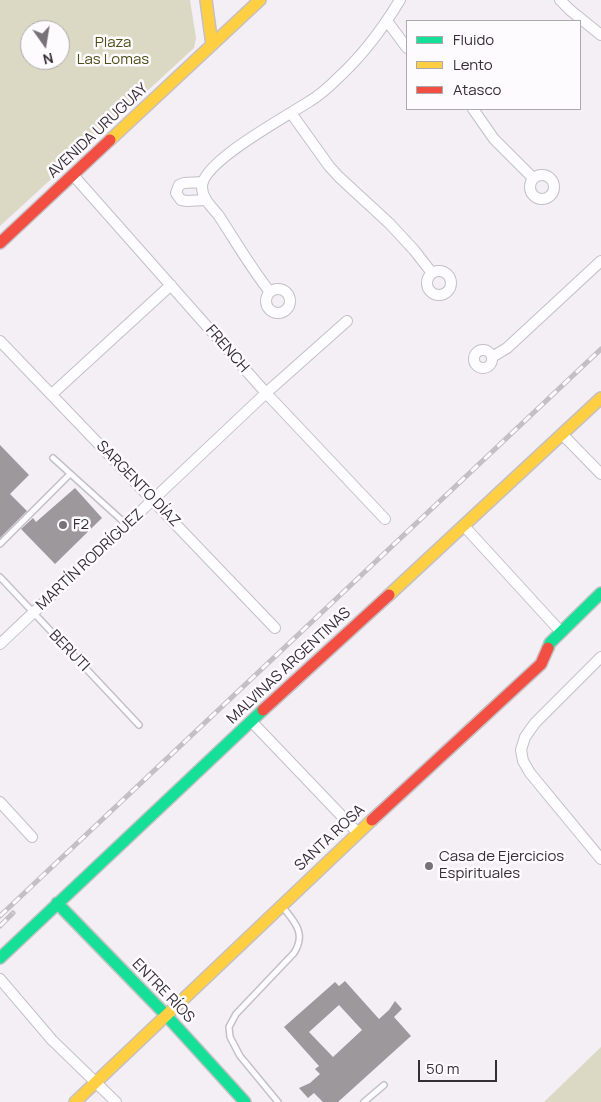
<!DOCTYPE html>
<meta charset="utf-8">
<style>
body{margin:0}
#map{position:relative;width:601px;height:1102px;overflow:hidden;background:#f4eef5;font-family:Manrope,sans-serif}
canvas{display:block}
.legend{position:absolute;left:406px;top:20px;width:175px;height:90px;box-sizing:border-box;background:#fdfbfe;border:1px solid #aca9ad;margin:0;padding:6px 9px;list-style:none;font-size:15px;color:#332f34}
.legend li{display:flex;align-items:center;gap:10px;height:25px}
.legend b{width:25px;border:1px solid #aca9ad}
.north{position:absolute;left:20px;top:20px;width:50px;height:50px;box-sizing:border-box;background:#fdfbfe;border:1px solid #aca9ad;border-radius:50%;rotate:167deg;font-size:14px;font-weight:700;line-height:20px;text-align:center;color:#332f34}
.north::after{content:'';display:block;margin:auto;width:18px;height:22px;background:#777278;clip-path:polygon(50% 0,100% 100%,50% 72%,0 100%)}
.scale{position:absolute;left:418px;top:1060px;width:79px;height:22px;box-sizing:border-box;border:2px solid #332f34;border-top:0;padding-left:6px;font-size:15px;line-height:18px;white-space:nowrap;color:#332f34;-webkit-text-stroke:4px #fdfbfe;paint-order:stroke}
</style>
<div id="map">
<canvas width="601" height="1102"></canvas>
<ul class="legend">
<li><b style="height:6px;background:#16e098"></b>Fluido</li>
<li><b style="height:6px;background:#ffcf43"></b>Lento</li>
<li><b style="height:6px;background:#f24e42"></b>Atasco</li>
</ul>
<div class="north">N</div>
<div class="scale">50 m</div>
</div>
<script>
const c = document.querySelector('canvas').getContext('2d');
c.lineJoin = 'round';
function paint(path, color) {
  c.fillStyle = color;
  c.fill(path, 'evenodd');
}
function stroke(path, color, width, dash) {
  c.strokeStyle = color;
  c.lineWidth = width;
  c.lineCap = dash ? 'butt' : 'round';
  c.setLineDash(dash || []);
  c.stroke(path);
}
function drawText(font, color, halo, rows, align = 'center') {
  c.font = font + ' Manrope,sans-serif';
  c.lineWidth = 5;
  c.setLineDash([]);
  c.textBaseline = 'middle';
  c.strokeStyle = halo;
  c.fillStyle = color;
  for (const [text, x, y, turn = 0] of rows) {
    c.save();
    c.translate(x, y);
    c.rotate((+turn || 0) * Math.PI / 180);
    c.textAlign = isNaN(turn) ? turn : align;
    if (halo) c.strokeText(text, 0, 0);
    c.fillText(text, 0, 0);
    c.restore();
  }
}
paint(new Path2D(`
 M0,0H190L196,38L194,48L0,226ZM30,30H60V60H30Z
 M601,1047V1102H544Z`), '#dbd9c4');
paint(new Path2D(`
 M0,445L29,475L10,494L27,511L0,538Z
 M75,488L102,518L55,564L21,529L33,518L36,522Z
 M345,981L379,1019L389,1010L395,1001L402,1009L394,1017L411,1036L338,1102H323L314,1093L308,1098L299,1088L310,1083L320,1074L315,1069L319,1066L284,1027L335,982L339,986ZM339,1005L362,1030L333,1057L309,1032Z`), '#9c989c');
const lane = new Path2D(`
 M53,458L127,525
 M0,544L70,474
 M0,577L139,725
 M278,1102L240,1056L230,1037L229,1027L236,1014L294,953C307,933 294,921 281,905
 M364,1102L384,1085`);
const street = new Path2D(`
 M560,0L570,10L601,35
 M387,21L407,48
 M473,109L494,139L533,178
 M291,113L329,166L339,177L390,224L414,250L432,273
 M530 187a12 12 0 1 1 24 0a12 12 0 1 1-24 0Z
 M73,175L266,393L385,519
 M203,182L184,183L179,185L176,193L181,200L187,201L206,200
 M427 283a12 12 0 1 1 24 0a12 12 0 1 1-24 0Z
 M266 301a12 12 0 1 1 24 0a12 12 0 1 1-24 0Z
 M270,292C251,268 236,242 219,216C213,208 202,199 202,187C201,162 289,115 310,101C320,95 330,86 339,77C363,55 383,28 400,0
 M0,341L275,628
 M474 359a9 9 0 1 1 18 0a9 9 0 1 1-18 0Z
 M492,357L507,348L601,261
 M52,394L171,285
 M563,435L601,474
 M464,526L561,632
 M0,644L266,393L347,321
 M601,657L535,723L525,737L521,750L523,761L530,773L601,859
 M251,721L358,833
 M0,802L32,837
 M0,979L52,1040L116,1102`);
const fast = new Path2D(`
 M548,648L550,643L601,593
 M57,903L165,1014L245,1102
 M0,958L263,710`);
const slow = new Path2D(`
 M206,0L212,45
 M110,140L260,0
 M389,595L601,398
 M75,1102L372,820`);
const jam = new Path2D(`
 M0,243L110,140
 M263,710L389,595
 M372,820L541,664L548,648`);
stroke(lane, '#c4c0c5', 8);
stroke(street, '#c4c0c5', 12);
stroke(fast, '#c4c0c5', 14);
stroke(slow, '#c4c0c5', 14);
stroke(jam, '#c4c0c5', 14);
stroke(lane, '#fdfcfe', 5);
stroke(street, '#fdfcfe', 10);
stroke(fast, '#16e098', 11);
stroke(slow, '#ffcf43', 11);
stroke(jam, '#f24e42', 11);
const rail = new Path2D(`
 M0,916L601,349
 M0,926L13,913`);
stroke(rail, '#c2c0c2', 5);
stroke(rail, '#fdfbfe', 3, [9]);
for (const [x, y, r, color] of [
 [63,525,5,"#777278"],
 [429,866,5,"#777278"]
]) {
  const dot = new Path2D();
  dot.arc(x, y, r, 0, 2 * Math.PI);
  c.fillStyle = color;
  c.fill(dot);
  stroke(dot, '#fdfbfe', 2);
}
drawText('15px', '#4e4f16', '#fdfbfe', [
 ["Plaza",113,43],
 ["Las Lomas",113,60]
]);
drawText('15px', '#332f34', '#fdfbfe', [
 ["AVENIDA URUGUAY",98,131,-43],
 ["FRENCH",227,349,49],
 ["SARGENTO DÍAZ",138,484,46],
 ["MARTÍN RODRÍGUEZ",90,560,-43],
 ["BERUTI",69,651,46],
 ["MALVINAS ARGENTINAS",289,666,-43],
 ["SANTA ROSA",330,838,-43],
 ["ENTRE RÍOS",163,991,46]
]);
drawText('15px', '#332f34', '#fdfbfe', [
 ["F2",73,525],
 ["Casa de Ejercicios",439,857],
 ["Espirituales",439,874]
], 'left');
</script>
